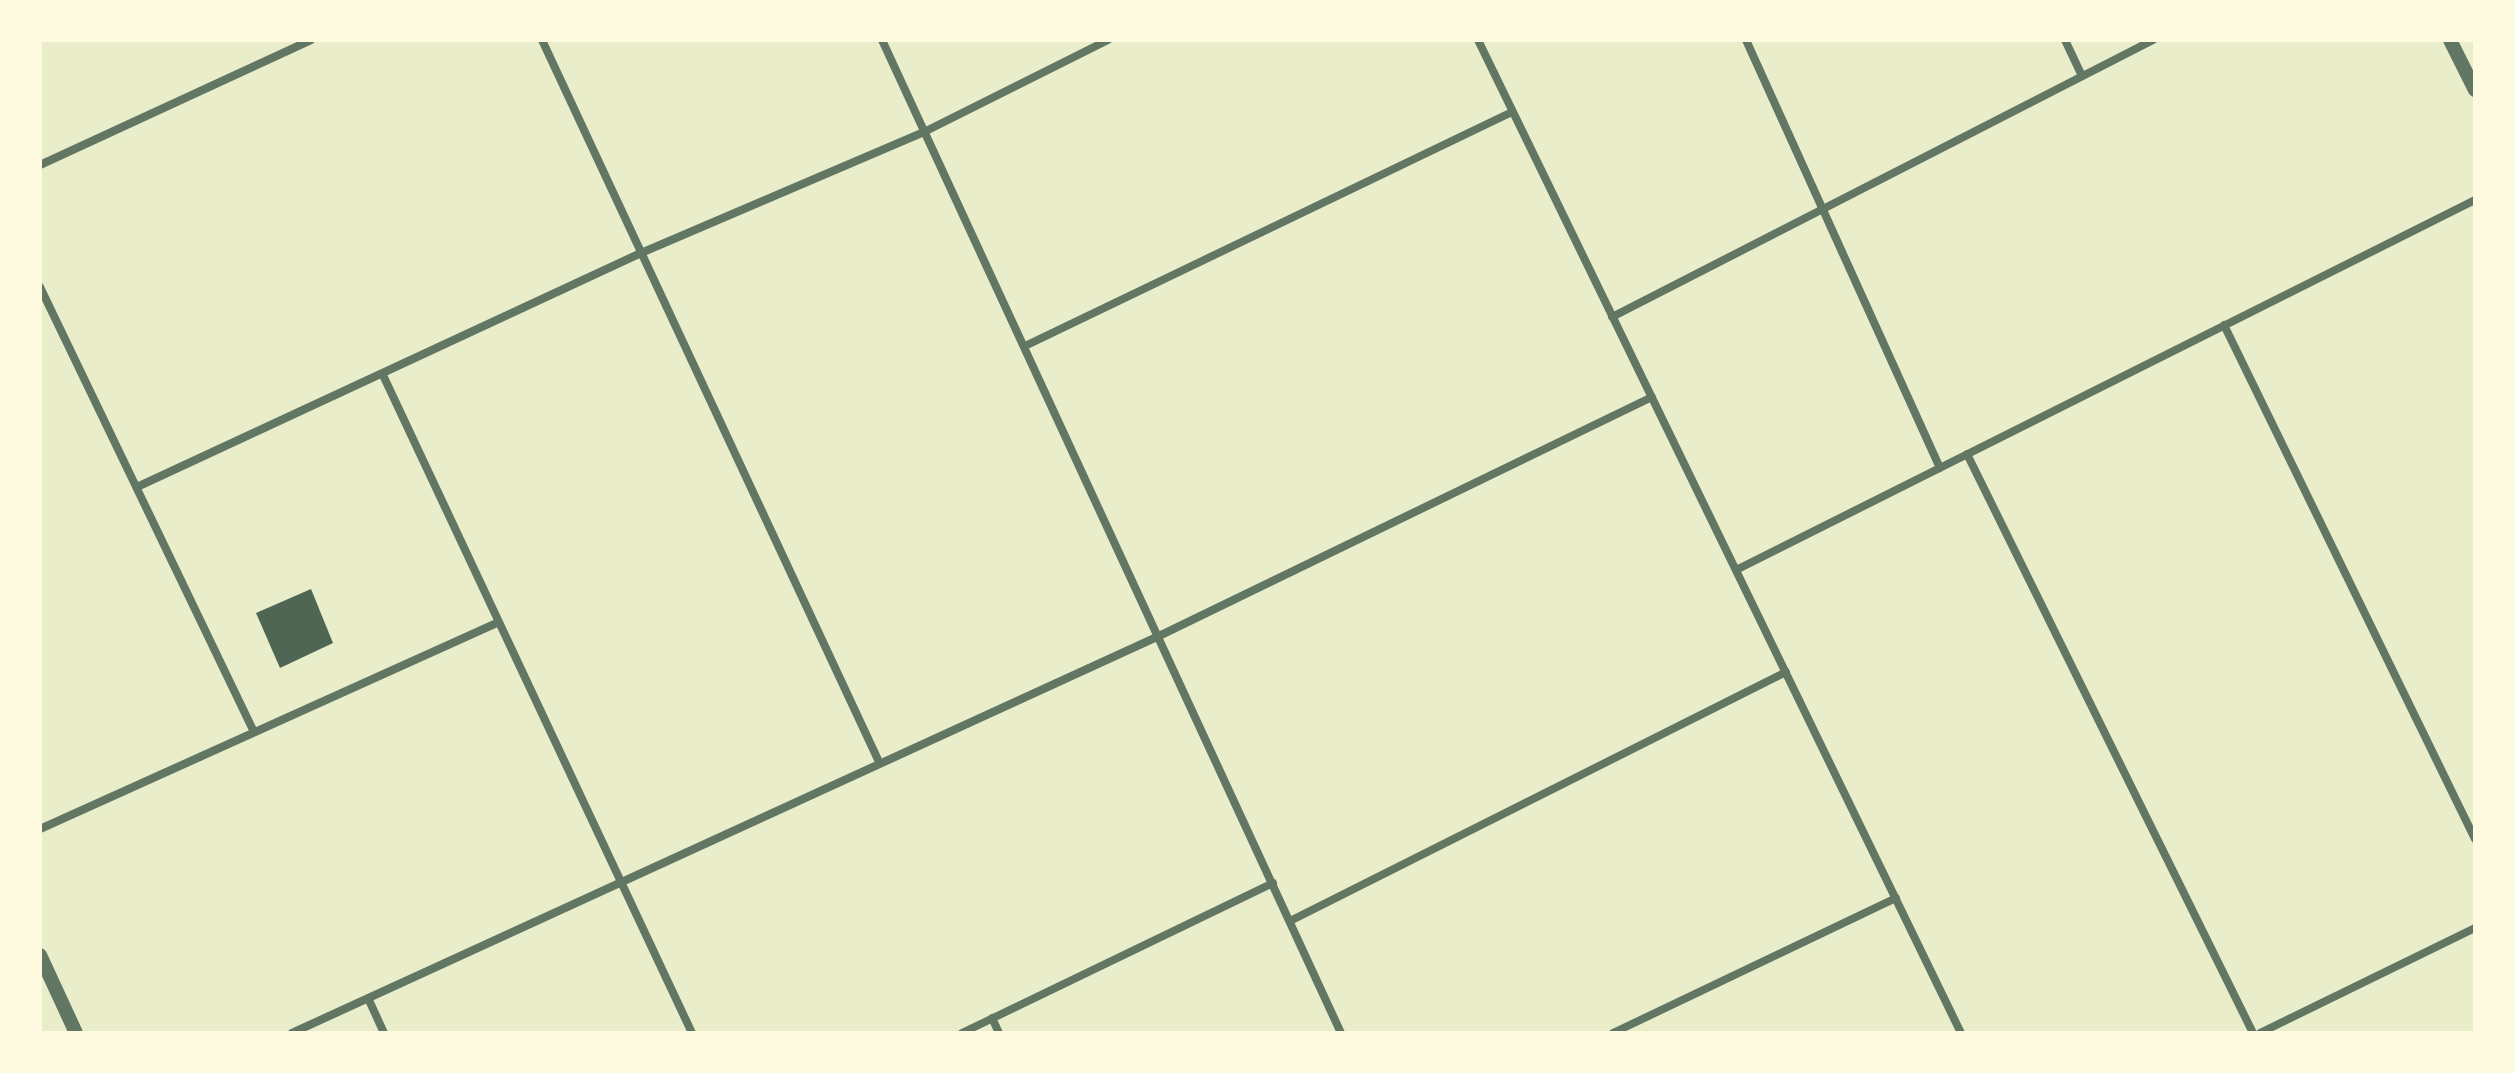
<!DOCTYPE html>
<style>
body{margin:0}
#map{position:relative;width:2515px;height:1073px;overflow:hidden;background:#e9edc9;font-family:"Asap Condensed",sans-serif}
canvas{display:block}
.frame{position:absolute;inset:0;border:42px solid #fefae0;pointer-events:none}
</style>
<div id="map">
<canvas width="2515" height="1073"></canvas>
<div class="frame"></div>
</div>
<script>
const c = document.querySelector('canvas').getContext('2d');
c.lineJoin = 'round';
function paint(path, color) {
  c.fillStyle = color;
  c.fill(path, 'evenodd');
}
function stroke(path, color, width, dash) {
  c.strokeStyle = color;
  c.lineWidth = width;
  c.lineCap = dash ? 'butt' : 'round';
  c.setLineDash(dash || []);
  c.stroke(path);
}
paint(new Path2D(`
 M311,589L333,643L280,668L256,613Z`), '#4f6655');
stroke(new Path2D(`
 M542,40L880,764
 M882,40L1341,1033
 M1478,40L1961,1033
 M1746,40L1940,468
 M2065,40L2082,76
 M40,165L311,40
 M40,287L254,732
 M1612,317L2153,40
 M2224,325L2475,839
 M1025,346L1512,112
 M382,373L692,1033
 M1967,454L2253,1033
 M137,487L641,253L924,132L1108,40
 M1736,570L2475,200
 M40,829L499,622
 M1290,921L1786,672
 M368,998L384,1033
 M992,1018L999,1033
 M292,1033L1159,636L1652,397
 M962,1033L1273,883
 M1613,1033L1896,898
 M2260,1033L2475,928`), '#617663', 8);
stroke(new Path2D(`
 M2450,40L2475,90
 M40,955L76,1033`), '#617663', 14);
</script>
